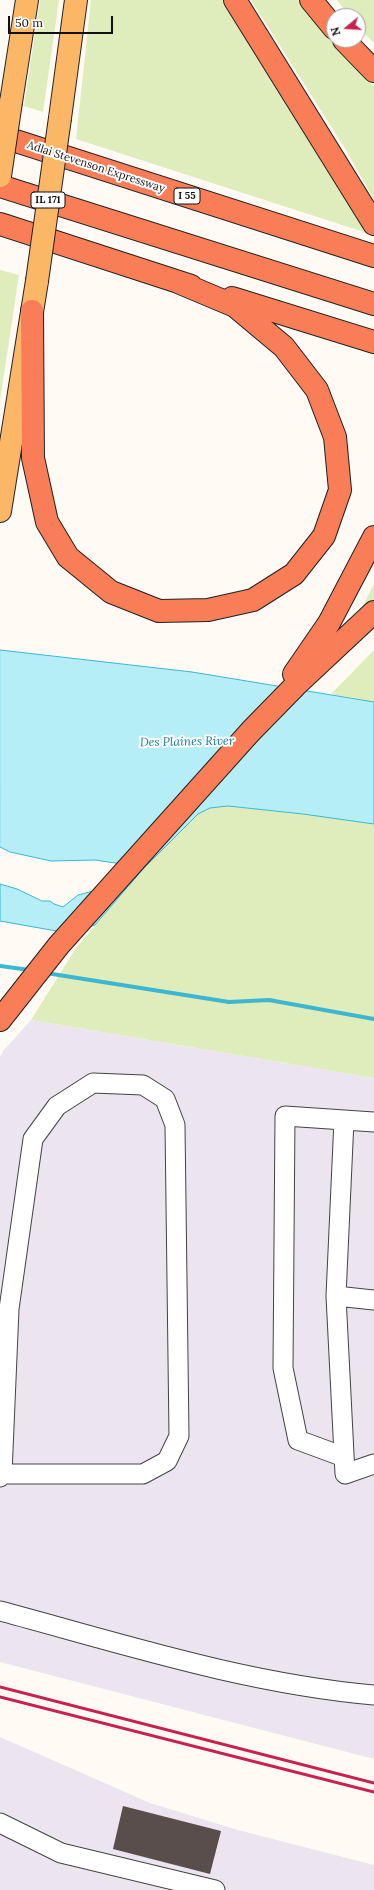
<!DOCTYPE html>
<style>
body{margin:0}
#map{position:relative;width:374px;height:1890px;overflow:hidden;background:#fffaf4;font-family:Lora,serif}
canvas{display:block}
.north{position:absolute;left:326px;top:8px;width:40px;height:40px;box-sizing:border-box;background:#fff;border:1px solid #9f9f9f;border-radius:50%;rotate:252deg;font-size:11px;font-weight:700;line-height:16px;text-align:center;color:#101010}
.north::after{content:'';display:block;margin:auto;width:14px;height:18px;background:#c7224e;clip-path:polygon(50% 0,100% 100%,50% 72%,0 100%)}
.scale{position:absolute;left:8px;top:16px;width:105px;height:18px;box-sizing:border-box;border:2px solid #101010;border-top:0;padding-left:5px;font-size:12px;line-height:14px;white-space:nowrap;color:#101010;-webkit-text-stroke:3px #fff;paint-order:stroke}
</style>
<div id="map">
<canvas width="374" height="1890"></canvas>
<div class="north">N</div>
<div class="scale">50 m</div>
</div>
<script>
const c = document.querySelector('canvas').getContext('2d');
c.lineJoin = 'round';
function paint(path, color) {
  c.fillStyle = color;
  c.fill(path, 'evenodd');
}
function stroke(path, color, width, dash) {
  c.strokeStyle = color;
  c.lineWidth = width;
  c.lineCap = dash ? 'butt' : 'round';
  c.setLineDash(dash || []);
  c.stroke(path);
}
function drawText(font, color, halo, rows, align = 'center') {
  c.font = font + ' Lora,serif';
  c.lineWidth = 4;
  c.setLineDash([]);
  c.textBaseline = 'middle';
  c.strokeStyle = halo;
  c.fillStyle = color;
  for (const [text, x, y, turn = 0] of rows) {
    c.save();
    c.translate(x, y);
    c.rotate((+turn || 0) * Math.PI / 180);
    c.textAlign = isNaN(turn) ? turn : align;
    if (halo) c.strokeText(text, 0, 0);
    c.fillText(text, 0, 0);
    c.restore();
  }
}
paint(new Path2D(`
 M31,1020L374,1078V1759L0,1662V1057L4,1050Z
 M0,1737L150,1803L238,1830L374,1865V1890H0Z`), '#ece5ef');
paint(new Path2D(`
 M40,0H59L43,112L24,106Z
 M91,0H228L367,233L76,139Z
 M251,0H298L318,26L374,87V200L346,150Z
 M337,0H374V43L358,27V16H349Z
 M0,270L19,275L0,401Z
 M374,584V601L362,612L361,609Z
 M374,649V702L331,694L374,650Z
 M228,806L303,814L374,824V1078L31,1020L76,948L144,868L198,814L210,808Z`), '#dfecbb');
const water = new Path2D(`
 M0,650L192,672L374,702V824L303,814L228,806L210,808L198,814L144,868L95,925L84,929L62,932L0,921V884L17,889L42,901H50L54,904L63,907L78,895L101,889L122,864L95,860L51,861L10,852L0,847Z`);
paint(water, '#b6eef8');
stroke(water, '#3bb7d2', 1);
stroke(new Path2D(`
 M0,966L30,970
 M46,973L229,1002L269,1000L374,1019`), '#3bb7d2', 4);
paint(new Path2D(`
 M123,1806L221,1831L210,1874L113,1849Z`), '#5a4e4c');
const minor = new Path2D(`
 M336,1296L344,1120
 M374,1300L336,1296L345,1474L374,1464
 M344,1457L298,1440L283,1368L285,1116L374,1122
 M0,1477L2,1474L9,1309L33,1139L57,1106L93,1083L143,1085L165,1099L175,1125L179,1436L167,1461L143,1474H2
 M0,1611C123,1644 247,1684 374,1695
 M0,1823L61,1853L215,1890`);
const major = new Path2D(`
 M11,102L27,0
 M60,118L76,0
 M0,511L37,281`);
const highway = new Path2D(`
 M235,0L374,224
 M311,0L334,28
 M344,40L374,71
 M0,136L374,256
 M0,186L374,304
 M0,224L191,286
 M232,298L374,342
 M32,311L33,458L47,522L68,557L111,592L159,611L208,610L253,600L294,574L324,536L340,490L335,437L317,390L284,347L235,306L178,282
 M294,674L329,623L374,537
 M0,1020L59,945L251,731L296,685L374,612`);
stroke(minor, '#434343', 21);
stroke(major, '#212121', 24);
stroke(highway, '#212121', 24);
stroke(minor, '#fff', 19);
stroke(major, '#fcb766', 22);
stroke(highway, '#f97e58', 22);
stroke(new Path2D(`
 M0,1687L374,1783
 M0,1697L374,1792`), '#c7224e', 3);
const majorBridge = new Path2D(`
 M0,176L11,102
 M37,281L60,118`);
stroke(majorBridge, '#212121', 24, []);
stroke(majorBridge, '#fcb766', 22);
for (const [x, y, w] of [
 [187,196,26],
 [48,200,34]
]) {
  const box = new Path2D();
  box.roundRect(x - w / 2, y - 8, w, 16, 3);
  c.fillStyle = '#fff';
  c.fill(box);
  stroke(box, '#101010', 1);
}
drawText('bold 10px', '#101010', null, [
 ["I 55",187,196],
 ["IL 171",48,200]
]);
drawText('11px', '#101010', '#fff', [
 ["Adlai Stevenson Expressway",96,167,18]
]);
drawText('italic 12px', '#137c99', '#fff', [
 ["Des Plaines River",187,742,-1]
]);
</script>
